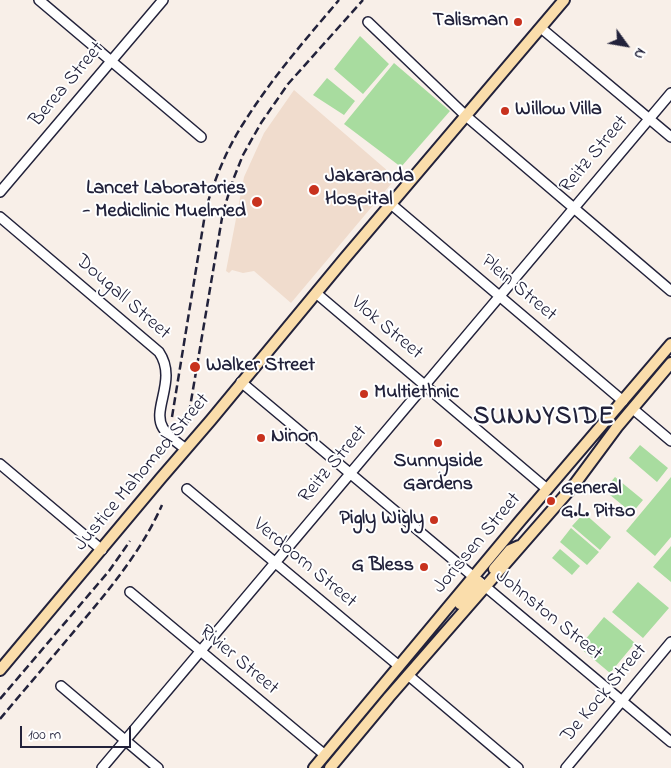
<!DOCTYPE html>
<style>
body{margin:0}
#map{position:relative;width:671px;height:768px;overflow:hidden;background:#f8efe8;font-family:"Indie Flower",sans-serif}
canvas{display:block}
.north{position:absolute;left:601px;top:20px;width:50px;height:50px;-webkit-text-stroke:4px #fff;paint-order:stroke;rotate:122deg;font-size:14px;font-weight:700;line-height:20px;text-align:center;color:#22223b}
.north::after{content:'';display:block;margin:auto;width:18px;height:22px;background:#22223b;clip-path:polygon(50% 0,100% 100%,50% 72%,0 100%)}
.scale{position:absolute;left:20px;top:726px;width:111px;height:22px;box-sizing:border-box;border:2px solid #22223b;border-top:0;padding-left:6px;font-size:15px;line-height:18px;white-space:nowrap;color:#22223b;-webkit-text-stroke:4px #fff;paint-order:stroke}
</style>
<div id="map">
<canvas width="671" height="768"></canvas>
<div class="north">N</div>
<div class="scale">100 m</div>
</div>
<script>
const c = document.querySelector('canvas').getContext('2d');
c.lineJoin = 'round';
function paint(path, color) {
  c.fillStyle = color;
  c.fill(path, 'evenodd');
}
function stroke(path, color, width, dash) {
  c.strokeStyle = color;
  c.lineWidth = width;
  c.lineCap = dash ? 'butt' : 'round';
  c.setLineDash(dash || []);
  c.stroke(path);
}
function drawText(font, color, halo, rows, align = 'center') {
  c.font = font + ' "Indie Flower",sans-serif';
  c.lineWidth = 4;
  c.setLineDash([]);
  c.textBaseline = 'middle';
  c.strokeStyle = halo;
  c.fillStyle = color;
  for (const [text, x, y, turn = 0] of rows) {
    c.save();
    c.translate(x, y);
    c.rotate((+turn || 0) * Math.PI / 180);
    c.textAlign = isNaN(turn) ? turn : align;
    if (halo) c.strokeText(text, 0, 0);
    c.fillText(text, 0, 0);
    c.restore();
  }
}
paint(new Path2D(`
 M294,90L396,178L291,303L254,271L243,273L232,270L229,273L226,271L244,177L264,133Z`), '#f0dccd');
paint(new Path2D(`
 M360,36L389,64L363,94L334,69Z
 M394,63L450,111L401,167L344,124Z
 M327,78L355,101L344,115L313,95Z
 M640,445L668,468L657,482L629,458Z
 M615,477L643,500L632,513L604,490Z
 M671,477V537L655,556L626,531Z
 M584,513L611,537L600,550L572,526Z
 M571,528L599,552L587,565L560,542Z
 M671,546V582L653,567Z
 M560,549L580,566L572,575L552,558Z
 M638,582L669,608L643,638L612,612Z
 M604,617L635,643L610,673L579,647Z`), '#a8dc9f');
const minor = new Path2D(`
 M39,0L201,137
 M368,22L466,116L671,291
 M541,28L671,137
 M0,192L163,0
 M391,204L623,401
 M0,217L159,352C178,380 151,409 163,428C168,437 178,443 186,449
 M316,293L547,489
 M241,382L671,742
 M633,409L671,441
 M0,464L102,550
 M187,489L399,666
 M130,592L325,755
 M408,675L518,768
 M61,686L158,768
 M102,768L671,93
 M566,768L671,642`);
const major = new Path2D(`
 M494,569L510,550L519,546
 M460,604L479,582
 M0,670L161,478L211,420L345,258L564,0
 M314,768L520,521L671,344
 M330,768L389,697L574,485L617,427L671,363`);
stroke(minor, '#22223b', 12);
stroke(major, '#22223b', 14);
stroke(minor, '#fff', 9);
stroke(major, '#faddab', 10);
stroke(new Path2D(`
 M172,417L206,208C215,179 226,150 243,124C271,79 305,40 339,0
 M187,425L223,212L233,180L243,155L261,123L288,84L363,0
 M0,699L109,571L130,541
 M0,719C25,689 51,659 76,629C109,590 141,552 162,505`), '#22223b', 2.5, [8, 4]);
for (const [x, y, r, color] of [
 [518,22,5,"#c8321e"],
 [505,111,5,"#c8321e"],
 [314,190,6,"#c8321e"],
 [257,202,6,"#c8321e"],
 [195,367,6,"#c8321e"],
 [364,394,5,"#c8321e"],
 [261,438,5,"#c8321e"],
 [438,443,5,"#c8321e"],
 [551,501,5,"#c8321e"],
 [434,520,5,"#c8321e"],
 [424,567,5,"#c8321e"]
]) {
  const dot = new Path2D();
  dot.arc(x, y, r, 0, 2 * Math.PI);
  c.fillStyle = color;
  c.fill(dot);
  stroke(dot, '#fff', 2);
}
drawText('bold 20px', '#22223b', '#fff', [
 ["Talisman",508,22,"right"],
 ["Willow Villa",515,111],
 ["Jakaranda",325,178],
 ["Hospital",325,201],
 ["Lancet Laboratories",246,190,"right"],
 ["- Mediclinic Muelmed",246,213,"right"],
 ["Walker Street",206,367],
 ["Multiethnic",374,394],
 ["Ninon",271,438],
 ["Sunnyside",438,463,"center"],
 ["Gardens",438,486,"center"],
 ["General",561,490],
 ["G.L. Pitso",561,513],
 ["Pigly Wigly",424,520,"right"],
 ["G Bless",414,567,"right"]
], 'left');
drawText('20px', '#22223b', '#fff', [
 ["Berea Street",68,85,-50],
 ["Reitz Street",595,155,-50],
 ["Plein Street",518,289,40],
 ["Dougall Street",122,298,41],
 ["Vlok Street",386,329,40],
 ["Reitz Street",334,465,-50],
 ["Justice Mahomed Street",143,473,-50],
 ["Jorissen Street",478,544,-50],
 ["Verdoorn Street",304,564,40],
 ["Johnston Street",548,616,39],
 ["Rivier Street",238,661,40],
 ["De Kock Street",605,694,-50]
]);
c.letterSpacing = '1px';
drawText('bold 25px', '#22223b', '#fff', [
 ["SUNNYSIDE",544,419]
]);
c.letterSpacing = '0px';
</script>
